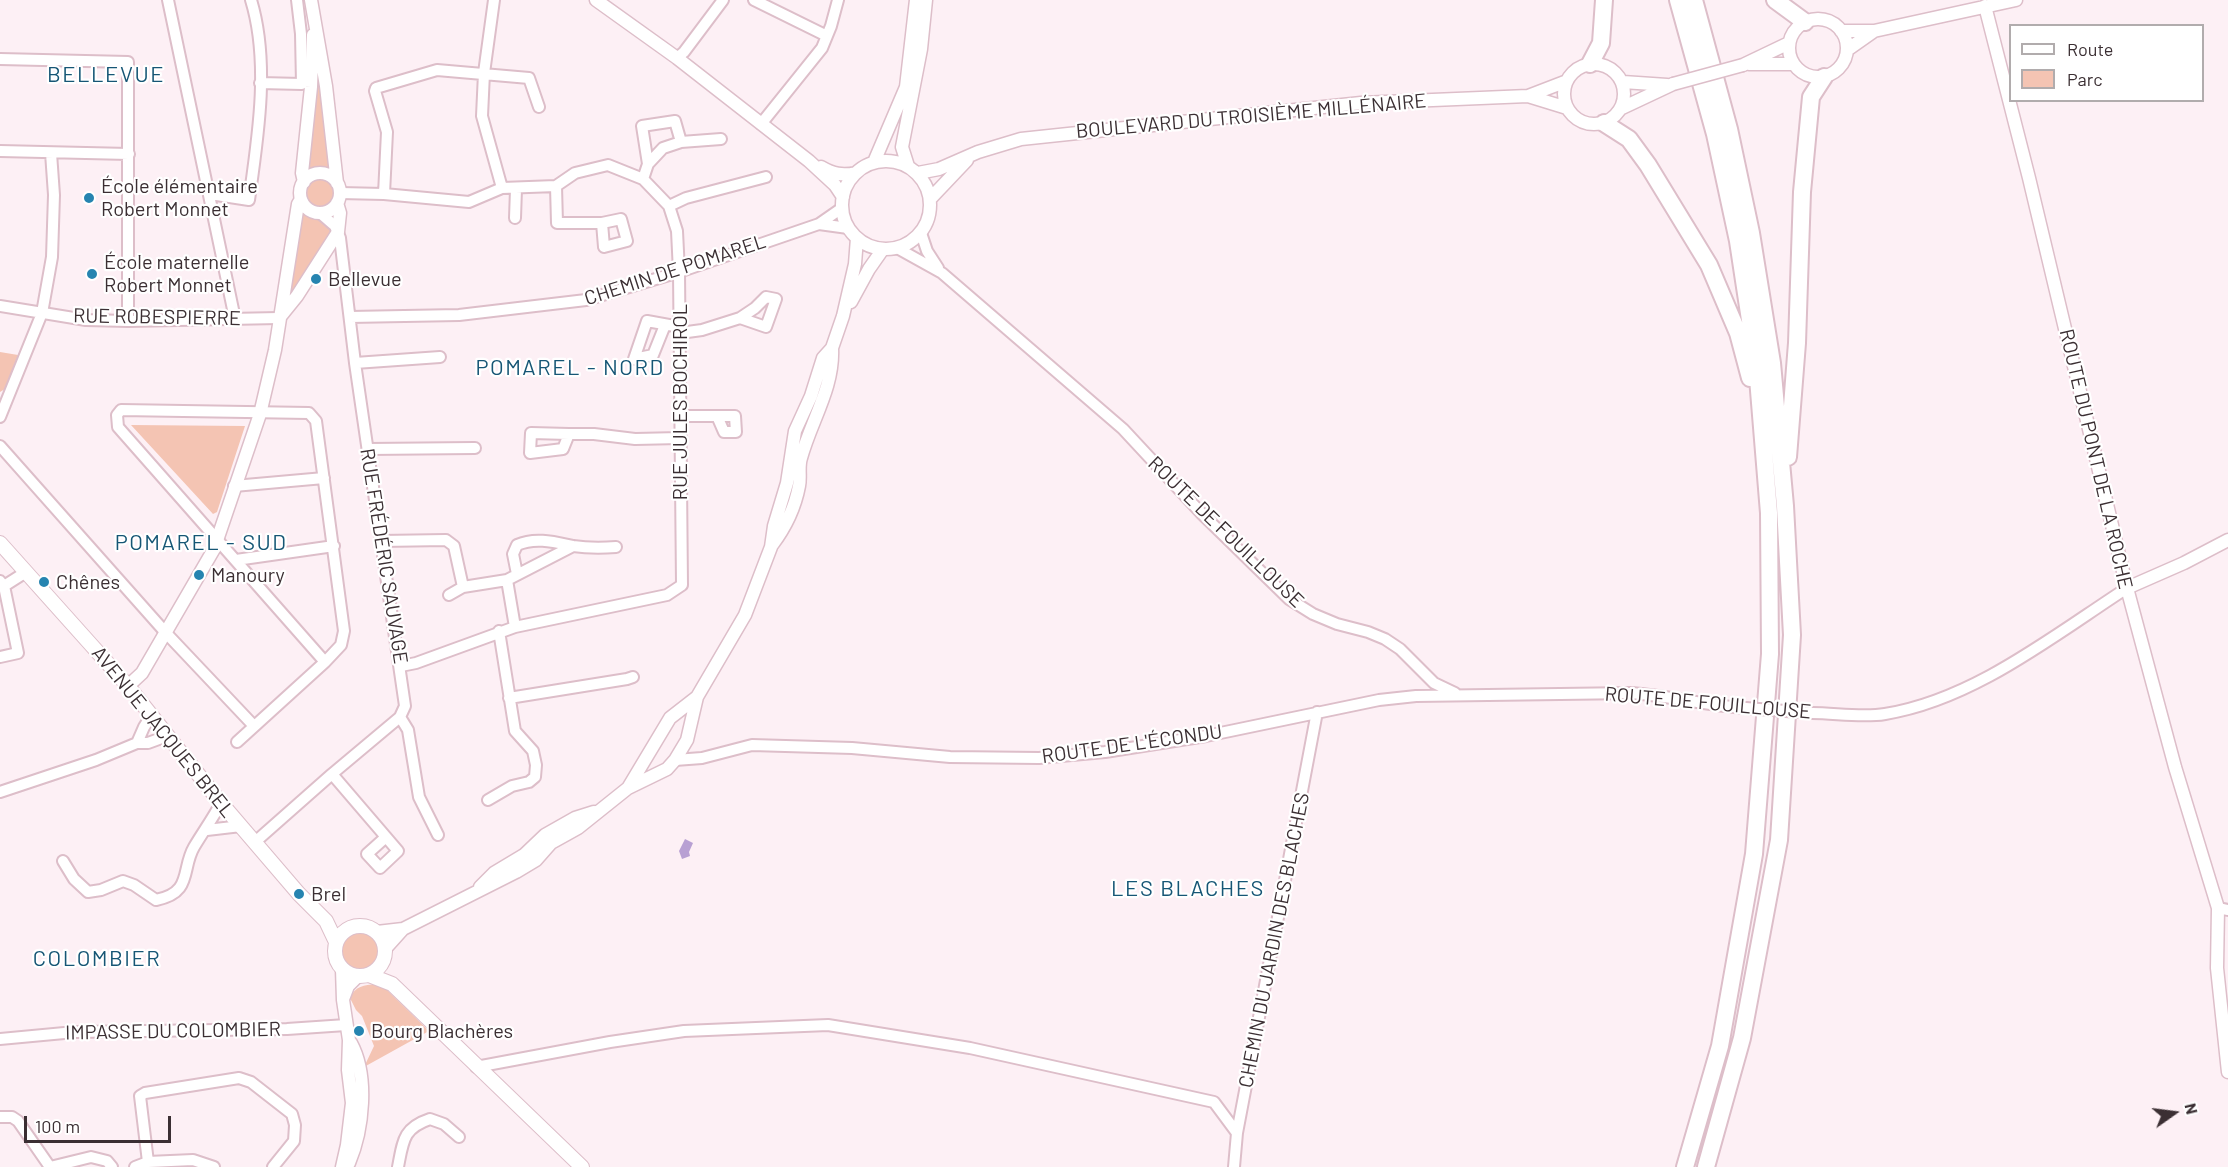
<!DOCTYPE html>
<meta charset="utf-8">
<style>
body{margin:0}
#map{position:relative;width:2228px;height:1167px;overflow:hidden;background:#fdf0f5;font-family:Barlow,sans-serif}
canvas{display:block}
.legend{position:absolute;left:2009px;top:24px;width:195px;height:78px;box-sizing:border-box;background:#fff;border:2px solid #b1acad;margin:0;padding:8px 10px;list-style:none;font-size:18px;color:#3b2f33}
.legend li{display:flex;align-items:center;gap:12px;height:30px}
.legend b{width:30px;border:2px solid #b1acad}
.north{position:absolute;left:2144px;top:1083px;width:60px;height:60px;-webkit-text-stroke:4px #fff;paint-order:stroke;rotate:76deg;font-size:16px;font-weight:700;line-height:24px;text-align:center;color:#3b2f33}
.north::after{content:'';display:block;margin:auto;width:21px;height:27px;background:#3b2f33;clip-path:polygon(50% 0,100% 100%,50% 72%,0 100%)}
.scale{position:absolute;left:24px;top:1116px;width:147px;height:27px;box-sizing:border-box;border:3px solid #3b2f33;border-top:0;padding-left:8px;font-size:18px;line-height:21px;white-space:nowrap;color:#3b2f33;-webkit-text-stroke:4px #fff;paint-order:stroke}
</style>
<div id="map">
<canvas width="2228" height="1167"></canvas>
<ul class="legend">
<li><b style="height:8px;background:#fff"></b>Route</li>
<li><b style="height:16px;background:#f4c4b3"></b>Parc</li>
</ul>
<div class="north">N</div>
<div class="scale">100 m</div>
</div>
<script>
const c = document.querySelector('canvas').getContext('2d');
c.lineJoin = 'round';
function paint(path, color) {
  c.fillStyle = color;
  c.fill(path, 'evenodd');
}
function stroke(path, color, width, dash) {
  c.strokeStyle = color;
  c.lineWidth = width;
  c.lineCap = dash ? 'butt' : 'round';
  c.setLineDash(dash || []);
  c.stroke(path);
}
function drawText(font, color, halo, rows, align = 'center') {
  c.font = font + ' Barlow,sans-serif';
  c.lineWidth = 4.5;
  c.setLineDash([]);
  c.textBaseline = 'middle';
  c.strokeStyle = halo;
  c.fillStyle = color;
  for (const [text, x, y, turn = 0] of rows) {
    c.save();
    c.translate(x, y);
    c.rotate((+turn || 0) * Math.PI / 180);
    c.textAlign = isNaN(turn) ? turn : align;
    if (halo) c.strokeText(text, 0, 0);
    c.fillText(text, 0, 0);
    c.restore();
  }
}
paint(new Path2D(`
 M315,65H320L332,169L322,168L309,171L314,112Z
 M304 193a15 15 0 1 1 30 0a15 15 0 1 1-30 0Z
 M305,212L321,218L333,231L295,292L288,291L303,213Z
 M0,352L18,355L5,389L0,392Z
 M131,425L245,426L217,512L213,514Z
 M340 951a20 20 0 1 1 40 0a20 20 0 1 1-40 0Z
 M376,984L384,987L429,1031L364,1067L374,1046L362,1016L356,1010L350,998C355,986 364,985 376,984Z`), '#f4c4b3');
paint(new Path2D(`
 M685,839L693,843L689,852L690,856L682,859L679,851Z`), '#b8a0d3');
const minor = new Path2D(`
 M168,0L235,319
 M494,0L484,73L482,116L502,188
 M754,0L827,36
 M677,58L684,52L723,0
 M0,59L128,62V321
 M260,83L302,84L301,34L297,0
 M761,124L822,48L831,26L838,0
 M0,151L129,154
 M648,164L663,148L681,142L721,139
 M643,179L648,164L642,126L675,121L681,142
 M556,186L557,223H602L621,219L627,241L604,247L602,223
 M340,193L384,194L469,202L502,188L556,186L575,173L608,165L643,179L669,206L677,231L679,272L682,585L667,595L515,627L416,663L401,666
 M210,194L249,200C258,137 270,62 251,0
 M384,194L387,132L375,91L376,88L437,70L529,78L539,107
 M669,206L686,198L766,177
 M515,218L516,189
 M819,224L848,228
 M921,233L927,251L938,268
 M897,248L942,273L1123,429L1202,514L1289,599L1313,614L1337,624L1368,632L1385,639L1400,649L1434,683L1455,693
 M0,306L86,320L128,321L279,318
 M350,317L459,315L586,300L679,272L819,224L842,208
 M665,325L653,355L634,359L647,321L680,327
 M680,333L702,330L740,318L766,327L776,299L766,297L755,308L740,318
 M355,363L440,357
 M680,416H717L724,432H736L735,416H717
 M0,417L42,313L52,257L54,195L51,153
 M569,434L531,433L530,453L563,449L569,434H594L635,439L680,438
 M0,446L166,633L254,726
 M368,449L475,448
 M234,486L324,478
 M381,541L446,540L454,546L463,587
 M236,560L334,546
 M517,574L513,554L517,545C535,537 554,542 573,546C587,548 601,548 616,547
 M0,581L4,586L26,572
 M449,595L463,587L507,580
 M515,627L507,580L573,546
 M0,657L18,653L4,586
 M509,698L627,679L633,677
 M1812,713C1835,713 1862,718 1885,714C1973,700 2053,636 2127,588
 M400,717L408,730L419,797L438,835
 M237,742L325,662L341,645L344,631L316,421L309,413L121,410L117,415L118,427L325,662
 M137,743L144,727L151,716
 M675,760L702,758L752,745L852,748L950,757L1039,758L1105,752L1206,736L1379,700L1416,696L1632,693C1670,696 1707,706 1746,708
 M332,774L398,851L380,868L367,854L386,837
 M0,792L96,760L137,743H148L167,736
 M488,800L512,786L529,782L535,777L536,765L533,751L515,731L499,631
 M207,830L241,826
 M255,842L332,774L400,717L405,706L355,363L340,238L335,226L320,213
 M63,861L74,879L88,892L101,890L123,881L134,885L156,900C193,893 181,869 194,847C203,832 213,818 221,803
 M2218,908L2228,910
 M0,1039L75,1032L287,1029L346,1025
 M476,1067L610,1042L684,1031L828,1025L970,1048L1214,1102L1237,1133
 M0,1117H12L18,1121L50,1167
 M148,1162L140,1096L145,1093L239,1078L251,1082L292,1114L295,1125L294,1141L273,1167
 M50,1167L91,1157L107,1161L112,1167
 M135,1167L148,1162L193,1160L214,1167
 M398,1167C403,1141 403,1128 430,1119L444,1124L459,1137
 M1234,1167L1237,1133L1317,712`);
const tertiary = new Path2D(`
 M311,0L326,86L337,183
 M596,0L677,58L809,161L835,185L843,197
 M1985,6L2029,178L2127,588L2175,767L2218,908L2217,968L2228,1072
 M1789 48a29 29 0 1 1 58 0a29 29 0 1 1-58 0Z
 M1841,31H1874L2016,0
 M1847,50L1874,31
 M1564 94a30 30 0 1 1 60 0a30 30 0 1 1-60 0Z
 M1749,64H1793
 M1743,65L1789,43
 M1623,82L1667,85
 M1528,96L1567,108
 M1622,108L1673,84
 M842 205a44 44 0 1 1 88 0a44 44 0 1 1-88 0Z
 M874,162L906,87L916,0
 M908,166L902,147L921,49L926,0
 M821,167C833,174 842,176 856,173
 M918,173L939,169L978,152L1021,139L1361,103L1528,96L1567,81
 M300 193a20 20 0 1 1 40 0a20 20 0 1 1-40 0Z
 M304,182L302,173L311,87L313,35
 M930,199L967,160
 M851,302L869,269L883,249
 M280,317L297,296L338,232L340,213L337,203
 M772,545C785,528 795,507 799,486C801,477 798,467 801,458C811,421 834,388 832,348
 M2127,588L2184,563L2228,540
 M128,686L142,673L214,549L260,414L275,350L298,204L301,199
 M628,788L670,718L697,697
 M480,887L494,873L524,855L545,835L575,818L594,812
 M377,932L403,929L516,872L536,860L551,843L578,828L628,788L667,769L675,760L687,740L697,697L745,615L771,547L774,526L787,483L795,431L811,396L823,358L832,348L843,316L855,264L857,238
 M385,949L403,929
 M343,999L348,986L357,977
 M349,1163C363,1130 369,1076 351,1043
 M342,1167L347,1145L352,1103L348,1070L349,1040L343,1000L342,969`);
const secondary = new Path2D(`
 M0,543L128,686L221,803L299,894L326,921L336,942
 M335 951a25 25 0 1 1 50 0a25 25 0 1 1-50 0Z
 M369,975L392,984L582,1167`);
const trunk = new Path2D(`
 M1678,0L1715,134L1738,241L1757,366L1769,513L1770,654L1754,854L1720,1046L1685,1167
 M1694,0L1729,129L1751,233L1772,363L1785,506L1792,635L1779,840L1742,1038L1706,1167
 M1775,0L1805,22
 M1590,64L1601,43L1604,0
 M1604,123L1629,139L1648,165L1709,265L1738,333L1750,378
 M1788,457L1797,343L1802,192L1811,97L1824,77`);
stroke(minor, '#ddbec9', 14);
stroke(tertiary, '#ddbec9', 15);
stroke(secondary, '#ddbec9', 16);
stroke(trunk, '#ddbec9', 20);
stroke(minor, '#fff', 10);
stroke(tertiary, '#fff', 12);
stroke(secondary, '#fff', 14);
stroke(trunk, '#fff', 16);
const minorBridge = new Path2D(`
 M1746,708L1812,713`);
const tertiaryBridge = new Path2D(`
 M1673,84L1743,65`);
stroke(minorBridge, '#ddbec9', 14, []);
stroke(tertiaryBridge, '#ddbec9', 15, []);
stroke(minorBridge, '#fff', 10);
stroke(tertiaryBridge, '#fff', 12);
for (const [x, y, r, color] of [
 [89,198,6,"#2684b0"],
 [92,274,6,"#2684b0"],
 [316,279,6,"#2684b0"],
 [199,575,6,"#2684b0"],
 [44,582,6,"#2684b0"],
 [299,894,6,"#2684b0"],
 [359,1031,6,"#2684b0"]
]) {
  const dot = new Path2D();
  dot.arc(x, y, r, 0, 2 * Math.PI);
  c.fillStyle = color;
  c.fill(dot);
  stroke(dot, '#fff', 2);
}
drawText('20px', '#3b2f33', '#fff', [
 ["BOULEVARD DU TROISIÈME MILLÉNAIRE",1251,116,-5],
 ["CHEMIN DE POMAREL",675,270,-18],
 ["RUE ROBESPIERRE",157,317,1],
 ["RUE JULES BOCHIROL",680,402,-90],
 ["ROUTE DU PONT DE LA ROCHE",2096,459,77],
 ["ROUTE DE FOUILLOUSE",1226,532,44],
 ["RUE FRÉDÉRIC SAUVAGE",384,556,81],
 ["ROUTE DE FOUILLOUSE",1708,703,5],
 ["AVENUE JACQUES BREL",163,732,51],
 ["ROUTE DE L'ÉCONDU",1132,744,-8],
 ["CHEMIN DU JARDIN DES BLACHES",1274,940,-79],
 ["IMPASSE DU COLOMBIER",173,1031,-1]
]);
drawText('20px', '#3b2f33', '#fff', [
 ["École élémentaire",101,186],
 ["Robert Monnet",101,209],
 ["École maternelle",104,262],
 ["Robert Monnet",104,285],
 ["Bellevue",328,279],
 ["Manoury",211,575],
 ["Chênes",56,582],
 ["Brel",311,894],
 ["Bourg Blachères",371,1031]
], 'left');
c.letterSpacing = '1.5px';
drawText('22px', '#165675', '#fff', [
 ["BELLEVUE",106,75],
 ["POMAREL - NORD",570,368],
 ["POMAREL - SUD",201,543],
 ["LES BLACHES",1188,889],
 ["COLOMBIER",97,959]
]);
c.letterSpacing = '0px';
</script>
